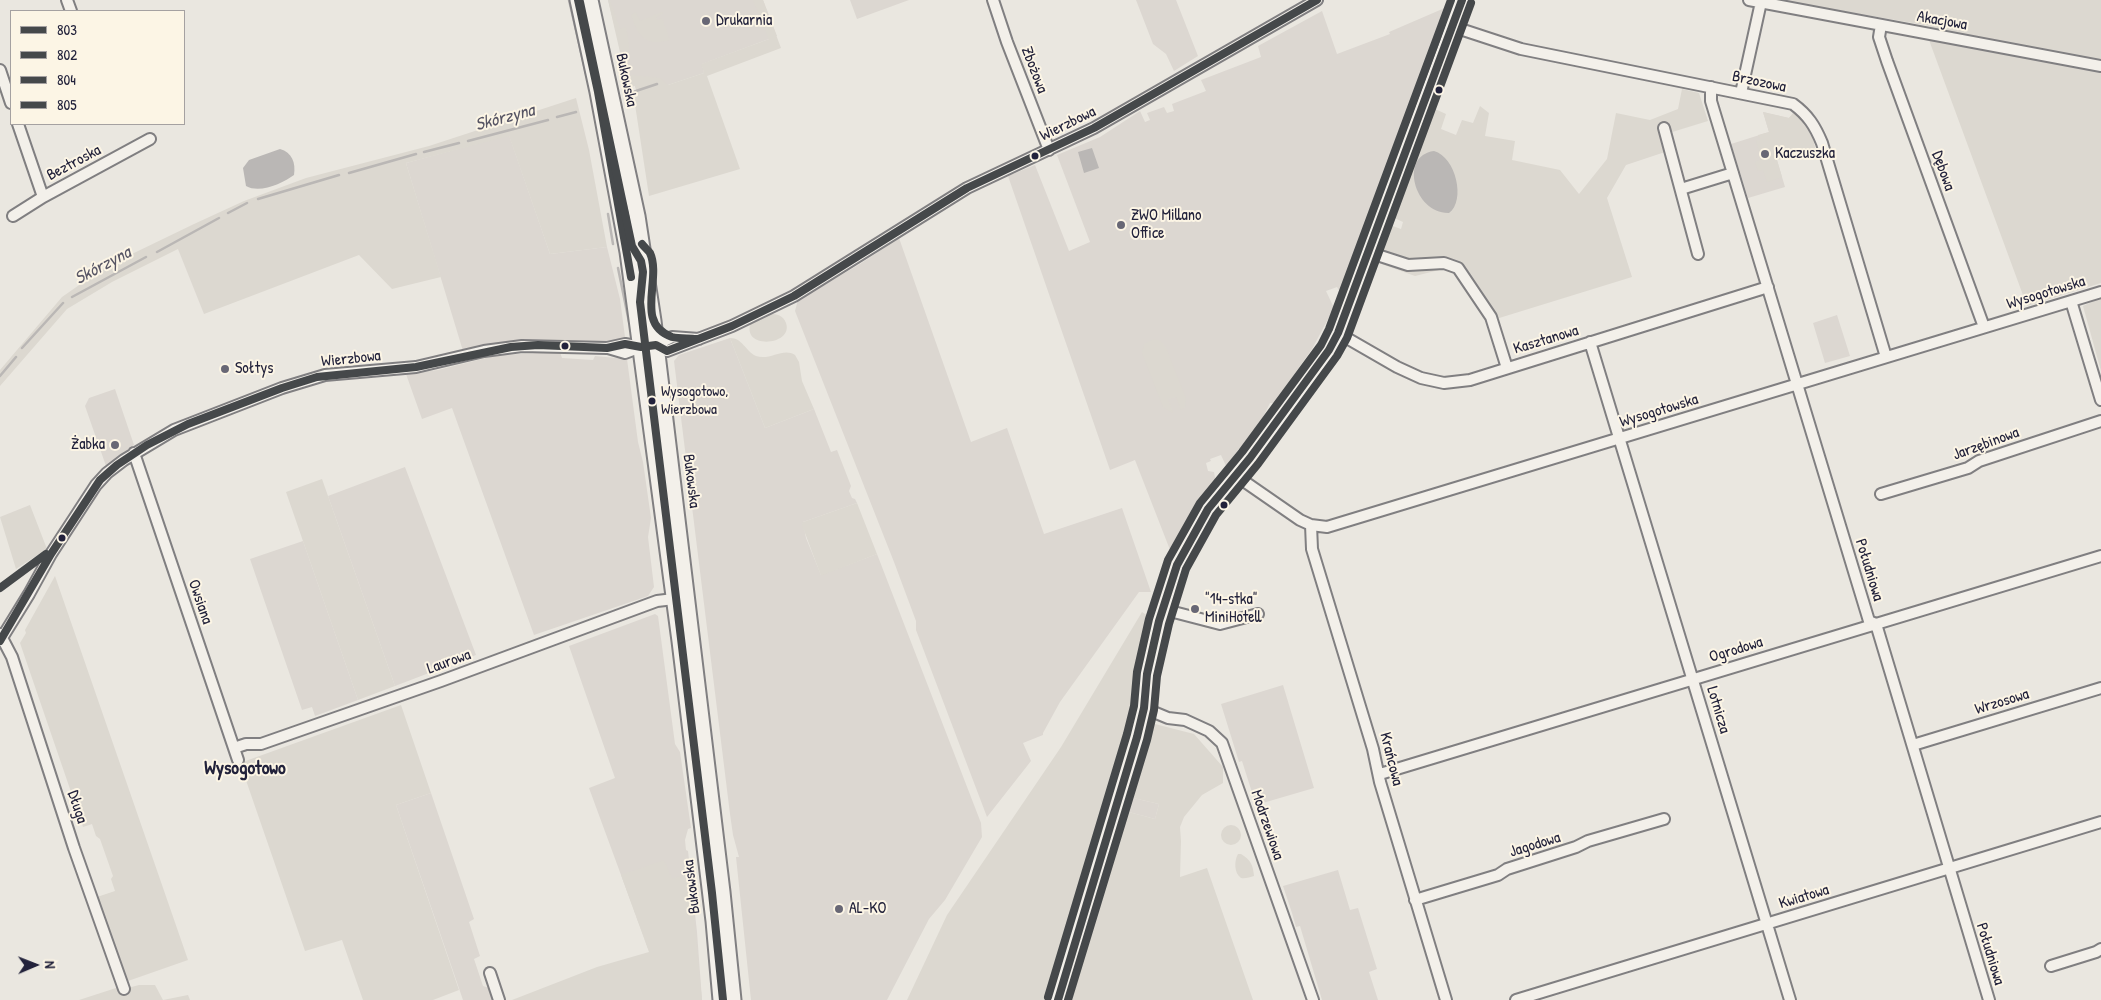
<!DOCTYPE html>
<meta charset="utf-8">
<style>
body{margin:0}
#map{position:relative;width:2101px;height:1000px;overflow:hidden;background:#eae7e0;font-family:"Patrick Hand",sans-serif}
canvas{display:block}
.legend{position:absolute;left:10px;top:10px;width:175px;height:115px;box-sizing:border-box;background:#fcf5e5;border:1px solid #a5a1a1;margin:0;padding:6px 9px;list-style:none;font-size:15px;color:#22223b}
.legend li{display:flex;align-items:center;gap:10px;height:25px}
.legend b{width:25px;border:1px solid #a5a1a1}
.north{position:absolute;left:10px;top:940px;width:50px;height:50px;-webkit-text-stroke:4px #fcf5e5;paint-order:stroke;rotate:89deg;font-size:14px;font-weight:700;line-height:20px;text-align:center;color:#22223b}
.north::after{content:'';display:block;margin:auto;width:18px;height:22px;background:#22223b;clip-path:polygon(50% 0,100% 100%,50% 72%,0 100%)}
</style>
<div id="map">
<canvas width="2101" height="1000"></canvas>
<ul class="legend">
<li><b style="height:6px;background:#45484a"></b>803</li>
<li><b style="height:6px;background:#45484a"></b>802</li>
<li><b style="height:6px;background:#45484a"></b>804</li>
<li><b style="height:6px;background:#45484a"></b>805</li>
</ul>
<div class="north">N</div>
</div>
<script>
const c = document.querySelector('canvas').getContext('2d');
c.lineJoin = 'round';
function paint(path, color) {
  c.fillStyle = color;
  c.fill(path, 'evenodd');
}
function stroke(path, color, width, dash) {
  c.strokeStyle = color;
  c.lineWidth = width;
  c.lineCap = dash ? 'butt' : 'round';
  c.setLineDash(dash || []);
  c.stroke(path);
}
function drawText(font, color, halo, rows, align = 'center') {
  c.font = font + ' "Patrick Hand",sans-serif';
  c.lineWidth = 4;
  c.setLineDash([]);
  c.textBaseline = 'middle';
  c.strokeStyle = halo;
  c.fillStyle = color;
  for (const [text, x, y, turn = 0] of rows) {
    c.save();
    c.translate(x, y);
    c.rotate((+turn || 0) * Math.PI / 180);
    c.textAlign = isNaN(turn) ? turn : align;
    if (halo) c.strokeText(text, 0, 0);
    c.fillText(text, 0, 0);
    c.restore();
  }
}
paint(new Path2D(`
 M608,0H763L777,36L702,64L704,73L638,95L635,86L629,84Z
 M850,0H909L857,19Z
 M1136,0H1176L1198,56L1174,71L1166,54L1153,44Z
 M1447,7L1453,8L1420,98L1416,99L1346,283L1340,292L1337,287L1326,291L1334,308L1312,349L1274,403H1270L1262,419L1226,466L1221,455L1210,459L1211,461L1206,463L1208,471L1214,472L1216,483L1194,516L1172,555L1135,460L1110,470L1008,176L1035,165L1069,251L1090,242L1057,155L1100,137L1140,111L1145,122L1150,120L1147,113L1164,107L1167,113L1174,111L1172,104L1206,91L1201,80L1261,57L1258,46L1322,11L1337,54L1390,34L1389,32Z
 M1763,112L1789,118L1794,112L1811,132L1815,148L1777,160L1785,187L1748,198L1731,144L1769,132Z
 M509,135L550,254L607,247L620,299L625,337L621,341L515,342L463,351L406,163Z
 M899,238L971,442L1007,428L1044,534L1122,508L1151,592H1139L1060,702L1043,733V735L1023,743L1031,761L987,817L916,630V621L894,562L795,311L798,300L860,264Z
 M1837,315L1850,356L1825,363L1813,323Z
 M730,338L765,428L814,409L831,452L837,450L851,486L849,491L852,498L855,499L857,503L803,522L806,538L821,575L877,554L981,823L982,837L945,900L929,919L887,1000H751L736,857H739L733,835L730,814L674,361L679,355Z
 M560,352L562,358L593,360L595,356L627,359L638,442L643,462L651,518L648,537L654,587L648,596L534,635L452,408L422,419L406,374L438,370L498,355Z
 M115,389L134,445L106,466L85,406L89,398Z
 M405,467L476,655L395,686L328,496Z
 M303,541L358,700L315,716L312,707L302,710L250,559Z
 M655,614L658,616L675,744L680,752L691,828L688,829L685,840L686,850L688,851L697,932L702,1000H667L589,788L615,778L569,646Z
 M1283,685L1314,788L1256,805L1242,761L1239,762L1221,704Z
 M431,793L474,919L469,922L480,956L474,959L483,986L492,989L496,1000H463L396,805Z
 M1129,797L1159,804L1155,819L1125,811Z
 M1338,870L1350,910L1358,908L1377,969L1369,972L1378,1000H1322L1300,926L1296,927L1292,913L1283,886Z`), '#dcd7d1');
paint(new Path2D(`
 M608,0H610L620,29L626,27C628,39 632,54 625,63L622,61Z
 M753,0H763L781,48L707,76L740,169L649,196L634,98L638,96L635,86L629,87L628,78L631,77V75L660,78L668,85L704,73L701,64L769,39Z
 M1779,0H2101V283L2027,306L1929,40L1930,26Z
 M636,12L640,21L662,12L663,14L656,17L657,20L662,18L670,40C645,47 638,36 631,15Z
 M1682,89L1699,93L1708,121L1669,133L1674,149L1626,165L1607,198L1632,277L1496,319L1459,265L1415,276L1373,261L1387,224L1401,229L1403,222L1390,216L1425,130H1427L1435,109L1446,114L1441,129L1456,135L1462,120L1473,123L1480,106L1489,113L1485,136L1515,141L1512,160L1560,170L1579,194L1607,159L1616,113L1650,120L1678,109Z
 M576,98L589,150L607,247L550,254L509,136L406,163L441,277L392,289L359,255L204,314L178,249L112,282L67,309L0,386V370L62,297L105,267L194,224L244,201L306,178L429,146Z
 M1763,112L1789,118L1794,112L1811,132L1815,148L1777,160L1782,177L1767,182L1763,170L1758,171L1755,162L1761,159L1756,141L1760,140L1758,135L1769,132Z
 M2101,298V371L2083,306Z
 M770,314C777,314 783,315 786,323C794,346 740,350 751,322Z
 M730,338C743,338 745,351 756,356C770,361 783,347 795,355L799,362L802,381L814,409L765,428Z
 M1154,339L1161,341L1166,348L1186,398L1185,407L1181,410L1176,397L1168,399L1173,413L1163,407L1142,353L1144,344Z
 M322,479L395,686L358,700L286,492Z
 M857,503L877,554L821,576L802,525L803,522Z
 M30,505L47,549L16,569L0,517Z
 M55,576L188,960L128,981L125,979L97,897L115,891L111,879L113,876L100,839L96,836L92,824L83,827L20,643L26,633L25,630Z
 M1142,612L1151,618L1128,718L1119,749L1115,791L1049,1000H907L947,915L1061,747Z
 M401,705L431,793L396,805L459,990L433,1000H363L342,940L305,951L240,763Z
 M1151,723L1194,734L1223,767V783L1202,795L1184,817L1180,827L1181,841L1180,877L1207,868L1253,1000H1072L1125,811L1155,819L1159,804L1129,797Z
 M1221 835a10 10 0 1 1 20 0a10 10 0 1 1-20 0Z
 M1238,854H1241C1251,860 1253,865 1254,876C1250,877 1245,879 1241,878C1234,873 1234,861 1238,854Z
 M664,860L672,879L690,872L702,1000H512L597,967L649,952L621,875Z
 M139,985H155L163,1000L188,995L190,1000H79L116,988L124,989Z`), '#dcd8d0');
paint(new Path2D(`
 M1092,148L1099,168L1084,173L1078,152Z
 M280,149C292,152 296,163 294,175C283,183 260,194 246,186L243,168L249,160Z
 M1434,151C1456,157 1466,201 1449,213C1415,214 1398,156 1434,151Z`), '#bab7b5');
stroke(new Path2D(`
 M569,0L586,74
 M633,92L657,84
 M557,117L576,112
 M468,141L548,120
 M424,152L459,143
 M349,173L416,154
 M258,199L339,175
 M228,213L247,203
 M608,214L613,244
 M157,252L219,218
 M618,268L629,322
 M72,297L146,257
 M22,348L63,303
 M0,376L16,357`), '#bab7b5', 2.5);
const street = new Path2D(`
 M67,0L71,11
 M993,0L1007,42L1049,150
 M1749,0L2101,66
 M1881,25L1879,37L1887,61L1984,327
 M1454,27L1521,49L1793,104C1808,115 1815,126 1822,143L1886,357
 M0,70L11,103
 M1711,87V101L1866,611L1869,621L1876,624L1989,1000
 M1741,93L1761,2
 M18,124L43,197
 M1664,128L1698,254
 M1681,189L1733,173
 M13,216L43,197L150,139
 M1368,252L1408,265L1444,263L1458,268L1491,317L1507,368
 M2071,301L2101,400
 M1338,333L1397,367L1421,378L1444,383L1470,380L1768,287
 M1590,342L1790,1000
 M656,345L667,351L732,326L794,296L967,188L1094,128L1317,0
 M608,348L625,353L641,347L656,345L672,337L699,339
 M134,453L238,760
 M1235,475L1300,520L1311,525L1327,527L2101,292
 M1881,494L1968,468L1979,461L2101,421
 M1311,525L1312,549L1373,749L1380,782L1446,1000
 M1162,609L1220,624L1258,614
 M0,634L12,657L74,848L124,989
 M0,641L29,594L51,554L96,485L107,473L124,460L174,430L282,388L325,375L416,367L484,351L522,346L607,348L625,344L641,347
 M1144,708L1168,718L1185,720L1209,731L1222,743L1313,1000
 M1913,745L2101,688
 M234,748L246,744H261L441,681L657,601L674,599
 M1380,774L2101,556
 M1415,900L1498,875L1507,869L1576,847L1588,841L1664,819
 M2051,966L2096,952L2101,949
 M490,973L499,1000
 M1516,1000L2101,822`);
const secondary = new Path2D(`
 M578,0L598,92L628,252L680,641L714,921L721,1000
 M590,0L637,216L653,321L722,892L733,1000
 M1058,1000L1137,737L1144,708L1147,674L1159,621L1177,565L1208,509L1250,458L1329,350L1338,333L1447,44L1462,0`);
stroke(street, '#807f81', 14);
stroke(secondary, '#807f81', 19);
stroke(street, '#f3f0ea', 10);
stroke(secondary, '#f3f0ea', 15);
stroke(new Path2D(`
 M578,0L598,92L631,277
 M642,244C644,247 648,250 650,253C662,279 634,324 672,337C679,339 689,338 696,339
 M0,588L46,554
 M0,641L51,554L100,480L117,465L147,445L188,424L282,388L317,377L416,367L511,347L538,345L607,348L625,344L641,347L656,345L667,351L732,326L794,296L967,188L1094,128L1317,0
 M1058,1000L1137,737L1144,708L1147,674L1159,621L1177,565L1208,509L1250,458L1329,350L1338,333L1462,0`), '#45484a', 8);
stroke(new Path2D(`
 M1068,1000L1147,740L1154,710L1157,676L1169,624L1186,569L1216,515L1258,464L1337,356L1347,338L1471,3`), '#45484a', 8);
stroke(new Path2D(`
 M1048,997L1127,734L1134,706L1137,672L1149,619L1168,560L1200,503L1242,452L1321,345L1329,329L1451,0`), '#45484a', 8);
stroke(new Path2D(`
 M580,2L632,246L641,261L643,272L640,302L712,893L723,1000`), '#45484a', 8);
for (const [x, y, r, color] of [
 [706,21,5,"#686775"],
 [1439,90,4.5,"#22223b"],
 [1765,154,5,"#686775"],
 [1035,156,4.5,"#22223b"],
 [1121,225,5,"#686775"],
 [565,346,4.5,"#22223b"],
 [225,369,5,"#686775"],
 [652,401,4.5,"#22223b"],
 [115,445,5,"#686775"],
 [1224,505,4.5,"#22223b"],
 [62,538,4.5,"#22223b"],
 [1195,609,5,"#686775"],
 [839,909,5,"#686775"]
]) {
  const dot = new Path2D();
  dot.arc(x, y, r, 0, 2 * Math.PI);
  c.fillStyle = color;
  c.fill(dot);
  stroke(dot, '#fcf5e5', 2);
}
drawText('15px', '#22223b', '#fcf5e5', [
 ["Wysogotowo,",661,392],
 ["Wierzbowa",661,410]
], 'left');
drawText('16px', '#22223b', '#fcf5e5', [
 ["Drukarnia",716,21],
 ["Kaczuszka",1775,154],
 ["ZWO Millano",1131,216],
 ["Office",1131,234],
 ["Sołtys",235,369],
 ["Żabka",105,445,"right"],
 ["\"14-stka\"",1205,600],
 ["MiniHotell",1205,618],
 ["AL-KO",849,909]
], 'left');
drawText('16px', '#22223b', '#fcf5e5', [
 ["Akacjowa",1942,21,10],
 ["Zbożowa",1034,70,69],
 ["Bukowska",626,80,78],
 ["Brzozowa",1759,82,12],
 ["Wierzbowa",1068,124,-26],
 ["Beztroska",74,163,-28],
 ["Dębowa",1943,171,70],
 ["Wysogotowska",2046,293,-17],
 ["Kasztanowa",1546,340,-17],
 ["Wierzbowa",351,359,-6],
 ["Wysogotowska",1659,411,-17],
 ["Jarzębinowa",1986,444,-20],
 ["Bukowska",691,481,83],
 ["Południowa",1869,570,73],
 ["Owsiana",200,602,71],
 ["Ogrodowa",1736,650,-17],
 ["Laurowa",449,662,-20],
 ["Wrzosowa",2002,702,-17],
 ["Lotnicza",1718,710,73],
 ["Krańcowa",1391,759,76],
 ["Długa",77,807,72],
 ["Modrzewiowa",1267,825,71],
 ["Jagodowa",1535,845,-17],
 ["Bukowska",692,887,-97],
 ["Kwiatowa",1804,897,-17],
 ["Południowa",1990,954,73]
]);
drawText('italic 18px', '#575564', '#fcf5e5', [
 ["Skórzyna",505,118,-15],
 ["Skórzyna",103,266,-28]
]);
drawText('bold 19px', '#22223b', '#fcf5e5', [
 ["Wysogotowo",245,769]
]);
</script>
